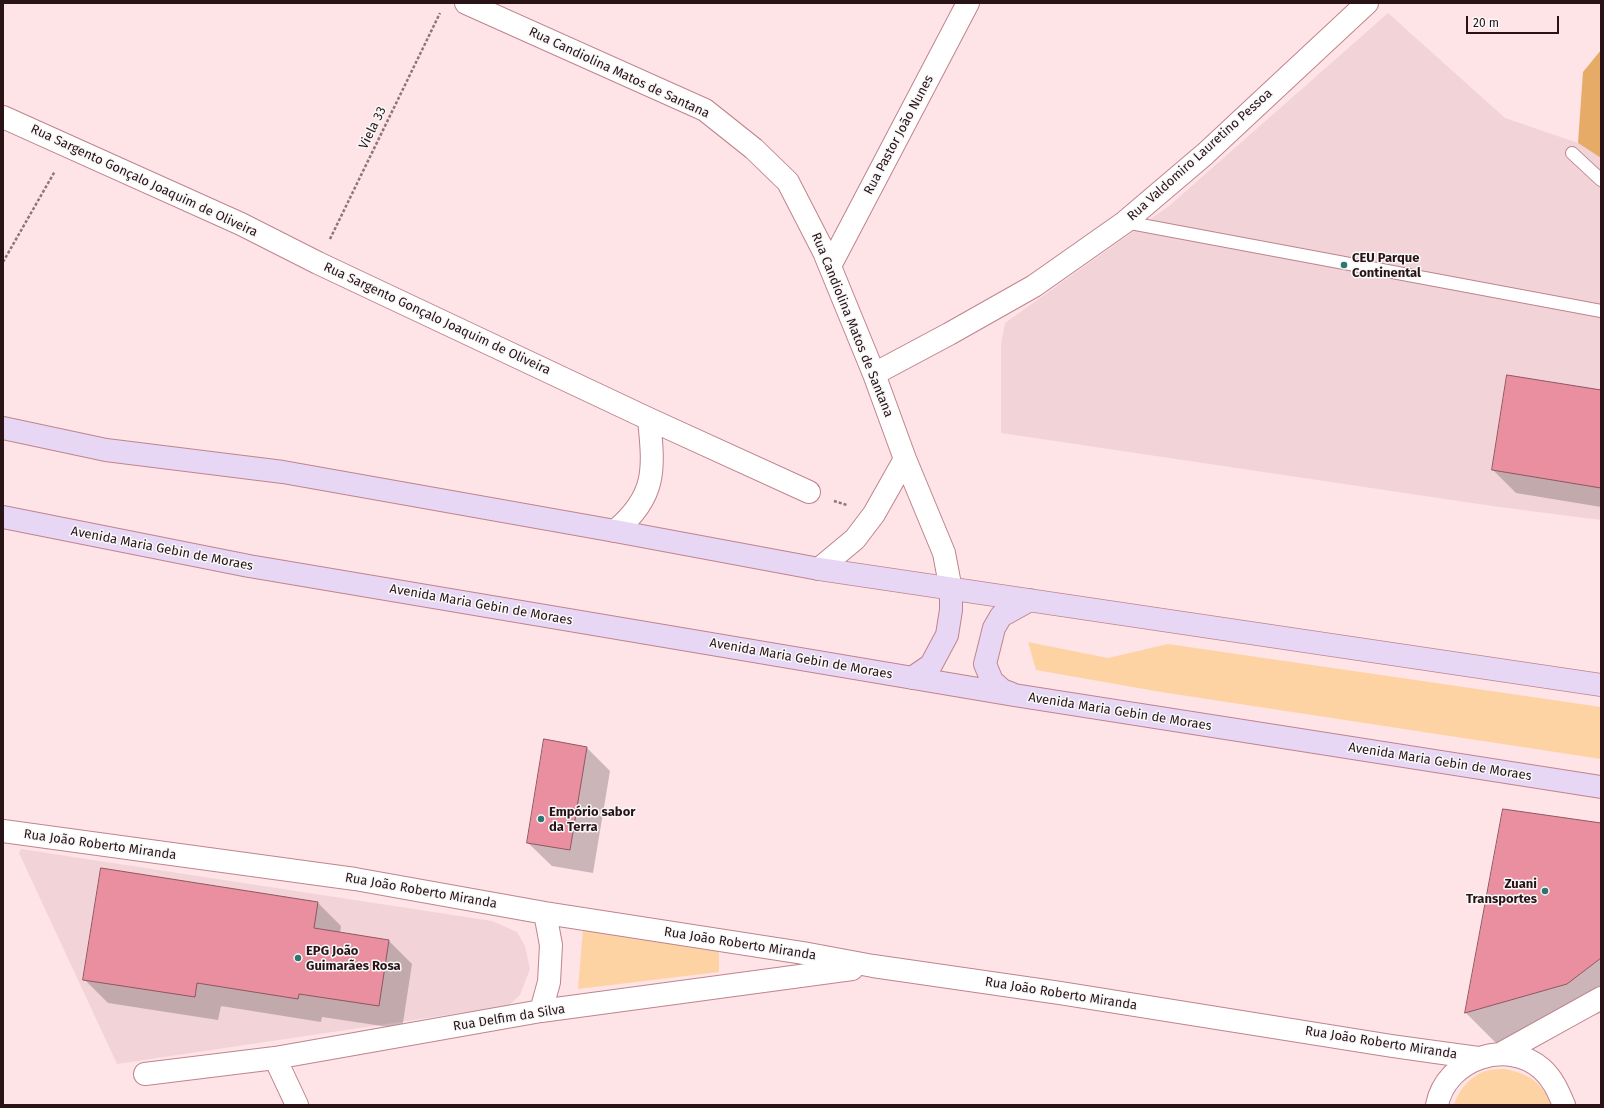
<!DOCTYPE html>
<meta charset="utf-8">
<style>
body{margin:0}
#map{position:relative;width:1604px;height:1108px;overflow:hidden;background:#fee3e7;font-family:"Fira Sans",sans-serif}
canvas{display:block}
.frame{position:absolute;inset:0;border:4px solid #291317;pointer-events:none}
.scale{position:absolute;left:1466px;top:16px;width:93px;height:18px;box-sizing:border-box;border:2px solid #291317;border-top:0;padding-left:5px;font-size:12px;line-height:14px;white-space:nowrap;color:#291317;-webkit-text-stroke:3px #f8f8f8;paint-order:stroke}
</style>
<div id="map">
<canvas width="1604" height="1108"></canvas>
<div class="frame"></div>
<div class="scale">20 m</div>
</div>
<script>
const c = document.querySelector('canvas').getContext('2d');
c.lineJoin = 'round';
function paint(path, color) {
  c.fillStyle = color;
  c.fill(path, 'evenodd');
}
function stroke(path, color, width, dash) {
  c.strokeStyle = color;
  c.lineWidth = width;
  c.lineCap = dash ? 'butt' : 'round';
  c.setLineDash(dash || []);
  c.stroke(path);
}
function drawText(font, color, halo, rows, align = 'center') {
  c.font = font + ' "Fira Sans",sans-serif';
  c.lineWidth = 3;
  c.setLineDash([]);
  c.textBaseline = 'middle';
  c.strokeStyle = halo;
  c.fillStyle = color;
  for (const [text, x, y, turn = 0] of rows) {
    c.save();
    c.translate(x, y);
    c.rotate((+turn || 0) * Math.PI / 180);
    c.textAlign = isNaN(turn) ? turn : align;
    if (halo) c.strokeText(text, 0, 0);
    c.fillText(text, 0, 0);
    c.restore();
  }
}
paint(new Path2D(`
 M1388,13L1505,118L1578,143L1601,158V520L1499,507L1001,433V344L1005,323L1169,206Z
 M21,849L492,921L517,932L525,946L530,969L520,995L508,1006L117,1064L19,853Z`), '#f2d4d8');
paint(new Path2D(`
 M1028,642L1108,658L1168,644L1601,707V759L1161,692L1036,670Z
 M583,929L719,951V972L578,989Z
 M1505,1069C1529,1074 1542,1082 1551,1105H1454C1459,1089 1472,1074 1489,1070C1494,1069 1500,1069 1505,1069Z`), '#fed3a4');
paint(new Path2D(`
 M1601,50V158L1578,143L1583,72Z`), '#e7ab68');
paint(new Path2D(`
 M1601,391V507L1516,493L1493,470Z
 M587,748L610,771L593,873L552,866L528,843Z
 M1504,810L1601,824V1012L1598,1014L1496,1043L1466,1013Z
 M318,903L341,926L340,933L389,941L412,964L402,1029L322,1017L321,1022L221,1006L218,1020L108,1003L84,979Z`), '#0003');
const building = new Path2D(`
 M1507,375L1601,390V488L1492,470Z
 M544,739L587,747L570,850L527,843Z
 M1503,809L1601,823V958L1567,984L1465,1013Z
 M101,868L318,902L314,928L389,940L379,1006L299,994L298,999L197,983L195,997L83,980Z`);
paint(building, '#e98f9f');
stroke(building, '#8f5761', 1);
const service = new Path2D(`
 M1572,153L1601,180
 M1125,222L1601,311`);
const minor = new Path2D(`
 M466,3L705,110L754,149L788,182L824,252L874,374L905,459L944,553L951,590
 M3,117L241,224L318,263L649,419L809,492
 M830,266L968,3
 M874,374L949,334L1034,286L1125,222L1205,154L1367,3
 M615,531C657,496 654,469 649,419
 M819,569L855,539L874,514L905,459
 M3,831L355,879L545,913L803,953L873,966L1060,993L1392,1046L1478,1058
 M541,1011L549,982L551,945L545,913
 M1500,1054L1601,998
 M275,1058L297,1105
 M145,1074L275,1058L541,1011L852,969
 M1437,1105C1446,1059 1507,1038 1542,1069C1553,1079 1558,1091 1564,1105`);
const secondary = new Path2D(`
 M3,428L106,450L283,472L615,531L819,569L1601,685
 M3,517L249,566L1014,695L1601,787
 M912,678L931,665L947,635L951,610V590
 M1012,694L1002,690L992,681L985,664L994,628L1001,616L1030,600`);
stroke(service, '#bf848e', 14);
stroke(minor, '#bf848e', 24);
stroke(secondary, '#bf848e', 24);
stroke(new Path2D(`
 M330,239L440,13
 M3,262L55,171
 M834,501L847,505`), '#8d7579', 2.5, [3, 2]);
stroke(service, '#fff', 12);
stroke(minor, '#fff', 22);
stroke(secondary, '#e7d7f4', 22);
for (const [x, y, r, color] of [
 [1344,265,4,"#2d7570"],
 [541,819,4,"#2d7570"],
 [1545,891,4,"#2d7570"],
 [298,958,4,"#2d7570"]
]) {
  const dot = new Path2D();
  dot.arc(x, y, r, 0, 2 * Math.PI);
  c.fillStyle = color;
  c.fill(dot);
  stroke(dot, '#f8f8f8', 1.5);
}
drawText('13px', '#291317', '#f8f8f8', [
 ["Rua Candiolina Matos de Santana",619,73,25],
 ["Viela 33",373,128,-64],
 ["Rua Pastor João Nunes",899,135,-62],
 ["Rua Valdomiro Lauretino Pessoa",1200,155,-42],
 ["Rua Sargento Gonçalo Joaquim de Oliveira",144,181,25],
 ["Rua Sargento Gonçalo Joaquim de Oliveira",437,319,25],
 ["Rua Candiolina Matos de Santana",852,325,68],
 ["Avenida Maria Gebin de Moraes",162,549,11],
 ["Avenida Maria Gebin de Moraes",481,605,10],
 ["Avenida Maria Gebin de Moraes",801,659,10],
 ["Avenida Maria Gebin de Moraes",1120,712,9],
 ["Avenida Maria Gebin de Moraes",1440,762,9],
 ["Rua João Roberto Miranda",100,845,8],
 ["Rua João Roberto Miranda",421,891,10],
 ["Rua João Roberto Miranda",740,944,9],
 ["Rua João Roberto Miranda",1061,994,9],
 ["Rua Delfim da Silva",509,1018,-9],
 ["Rua João Roberto Miranda",1381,1043,9]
]);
drawText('bold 13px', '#291317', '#f8f8f8', [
 ["CEU Parque",1352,258],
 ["Continental",1352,273],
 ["Empório sabor",549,812],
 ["da Terra",549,827],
 ["Zuani",1537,884,"right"],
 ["Transportes",1537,899,"right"],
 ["EPG João",306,951],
 ["Guimarães Rosa",306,966]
], 'left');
</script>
